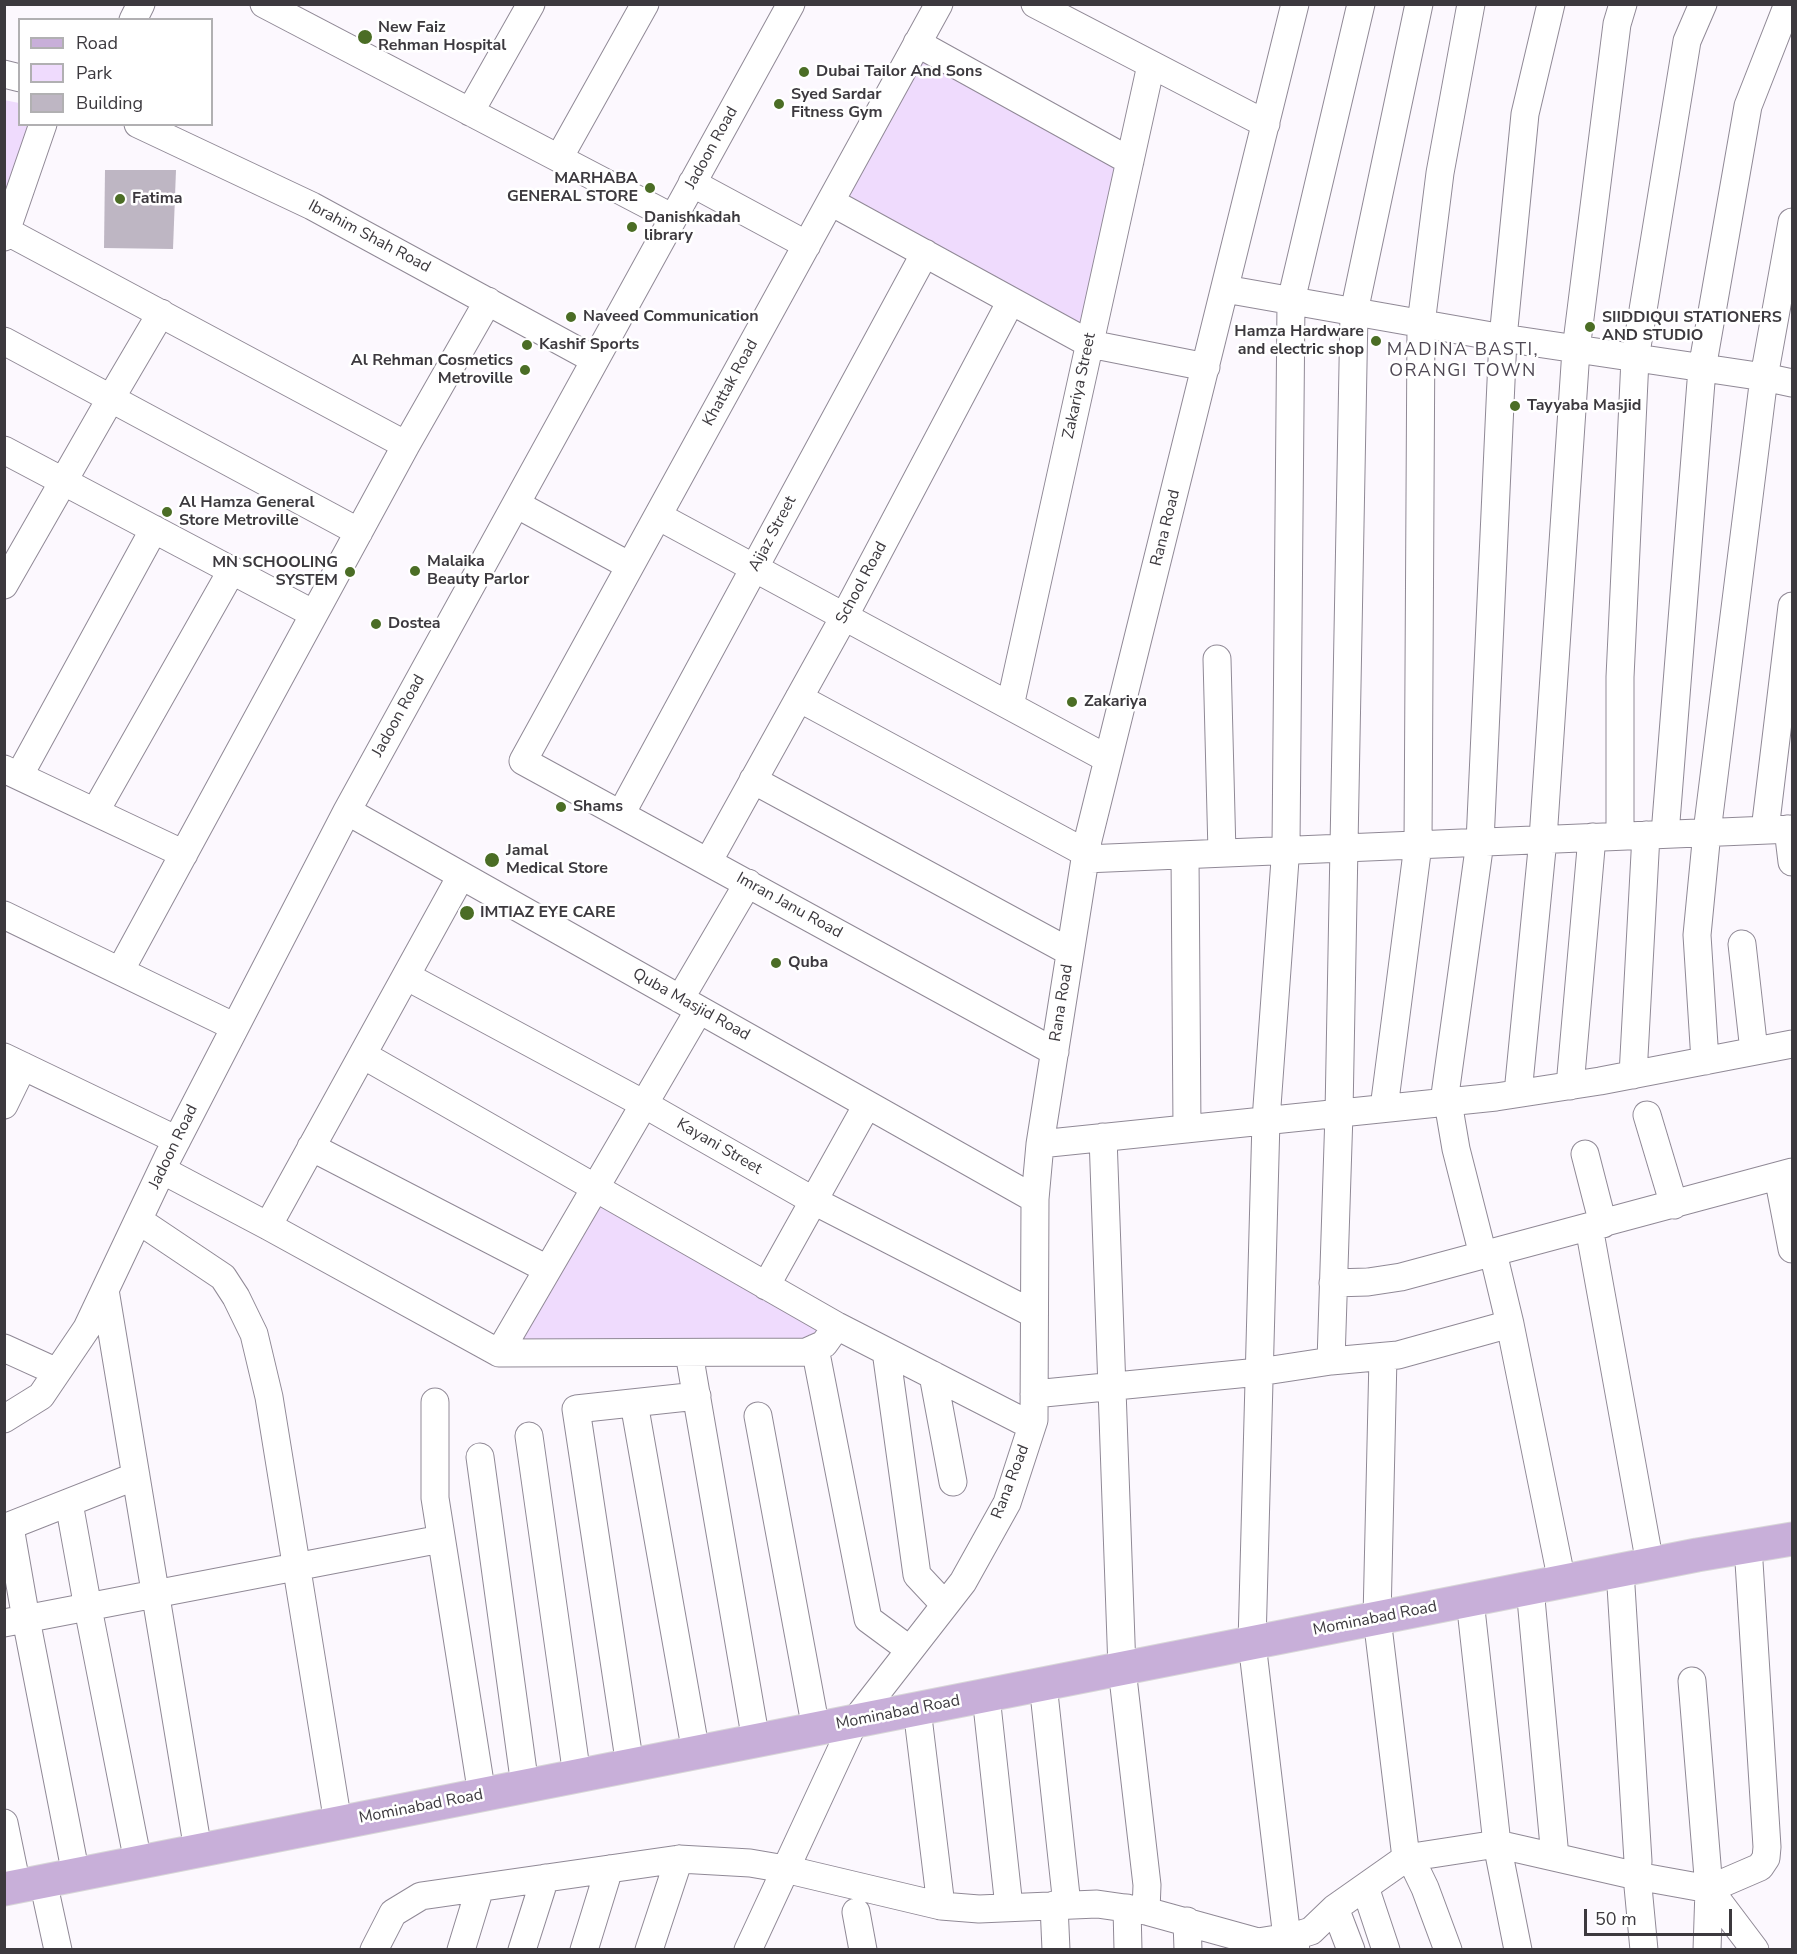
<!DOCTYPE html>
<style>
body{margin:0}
#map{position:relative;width:1797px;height:1954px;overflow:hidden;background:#fcf8fe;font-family:"Nunito Sans",sans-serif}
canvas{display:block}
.frame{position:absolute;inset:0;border:6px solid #3c393e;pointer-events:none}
.legend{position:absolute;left:18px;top:18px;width:195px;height:108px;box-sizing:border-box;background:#fff;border:2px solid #b1b0b2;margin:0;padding:8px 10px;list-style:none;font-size:18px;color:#3c393e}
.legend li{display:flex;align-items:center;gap:12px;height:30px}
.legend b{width:30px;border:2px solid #b1b0b2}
.scale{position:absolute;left:1584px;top:1909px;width:148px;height:27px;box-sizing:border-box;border:3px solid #3c393e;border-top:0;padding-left:8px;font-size:18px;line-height:21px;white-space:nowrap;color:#3c393e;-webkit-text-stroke:4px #fff;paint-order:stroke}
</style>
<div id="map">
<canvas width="1797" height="1954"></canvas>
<div class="frame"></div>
<ul class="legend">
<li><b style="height:8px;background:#c8afd9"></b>Road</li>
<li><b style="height:16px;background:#efdbfd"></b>Park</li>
<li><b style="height:16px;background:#beb6c3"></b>Building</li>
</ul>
<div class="scale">50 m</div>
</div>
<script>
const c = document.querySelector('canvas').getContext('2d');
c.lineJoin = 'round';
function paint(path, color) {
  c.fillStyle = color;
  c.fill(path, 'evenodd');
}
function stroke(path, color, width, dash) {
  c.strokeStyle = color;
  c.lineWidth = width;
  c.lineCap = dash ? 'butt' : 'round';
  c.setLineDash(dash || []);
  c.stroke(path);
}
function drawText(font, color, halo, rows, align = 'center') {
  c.font = font + ' "Nunito Sans",sans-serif';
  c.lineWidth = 5;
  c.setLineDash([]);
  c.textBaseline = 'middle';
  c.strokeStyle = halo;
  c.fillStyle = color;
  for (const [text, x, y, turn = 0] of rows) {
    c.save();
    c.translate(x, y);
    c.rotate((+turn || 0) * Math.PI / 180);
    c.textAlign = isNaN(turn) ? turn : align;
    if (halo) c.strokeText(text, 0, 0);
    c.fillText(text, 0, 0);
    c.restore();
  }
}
paint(new Path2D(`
 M917,43L1130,161L1091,334L831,202Z
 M4,100L19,103L20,124L47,125L4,196Z
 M594,1190L837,1326L824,1344L499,1353Z`), '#efdbfd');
paint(new Path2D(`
 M105,170H176L173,249L104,248Z`), '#beb6c3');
const minor = new Path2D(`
 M264,4L673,218
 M939,4L523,761L1055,1052
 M1035,4L1266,124
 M133,20L141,4
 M917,43L1130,161
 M4,74L20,78
 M470,112L531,4
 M138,124L312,206L595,360
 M559,158L645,4
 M692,183L807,245
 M831,202L1090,344L1206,367
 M8,232L406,445
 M4,237L43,124
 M1225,289L1503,338L1764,377L1792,383
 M4,341L359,532
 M4,450L314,614
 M516,504L630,566
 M658,516L1108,759
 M4,585L111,398L161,313
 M1217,659L1222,853
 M799,698L1086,853
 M1010,706L1151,65
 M4,769L184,854
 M19,776L154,529
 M753,780L1070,952
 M347,811L1035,1199
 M95,812L232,570
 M621,814L925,253
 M1788,829L1792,862
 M1765,830L1792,606
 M1665,834L1702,369L1748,106L1788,4
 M1620,836V677L1635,359L1687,41L1703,4
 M1185,855L1187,1129
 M1085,859L1792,829
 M708,862L844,617L1011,301
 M4,915L235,1027
 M1742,944L1754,1051
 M120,971L406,445L488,301
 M406,976L644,1104L814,1201L1034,1314
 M680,999L748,883
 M363,1055L837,1326L1032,1426
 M4,1057L177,1140
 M1705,1061L1697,935L1707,832L1764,377L1792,222
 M1633,1075L1646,835
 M1570,1086L1592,837
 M1518,1093L1543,839L1576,350L1617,24L1623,4
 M1444,1102L1480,842L1503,338L1525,114L1551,4
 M1448,1102L1456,1149L1483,1255
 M4,1105L23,1066
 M1384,1108L1418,845L1421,324L1440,173L1471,4
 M1647,1115L1674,1205
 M1103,1137L1122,1669L1147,1885L1146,1911
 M1040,1144L1496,1097L1600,1081L1792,1044
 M311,1147L547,1269
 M1585,1154L1603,1224
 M162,1170L268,1226L499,1353L806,1352L824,1344L837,1326
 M1778,1176L1792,1249
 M138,1220L223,1277L236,1297L254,1334L269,1397L338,1823
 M268,1226L461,876
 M1589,1227L1650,1564
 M1493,1253L1510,1324L1562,1582
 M1333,1283L1368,1282L1401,1277L1792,1172
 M766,1286L867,1105
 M105,1290L198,1850
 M4,1348L57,1372
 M815,1348L868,1619L910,1650
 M886,1351L917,1575L945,1605
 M499,1353L699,1010
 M689,1353L756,1741
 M1383,1357L1377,1618L1406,1858
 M1331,1361L1339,1113L1354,312L1419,4
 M933,1375L953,1482
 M1034,1394L1259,1372L1331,1361L1398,1355L1510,1324
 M435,1402V1498L482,1795
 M634,1403L696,1753
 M758,1416L816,1729
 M4,1419L41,1396L87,1328L168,1157L347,811L791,4
 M529,1436L577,1776
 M480,1457L525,1786
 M69,1503L88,1608L138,1862
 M10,1527L26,1619L76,1875
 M4,1528L136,1476
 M1620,1570L1638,1861L1637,1876L1644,1950
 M1530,1588L1555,1857
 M1470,1600L1497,1844L1518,1950
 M4,1623L441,1539
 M1692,1681L1709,1889L1707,1950
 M1043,1684L1067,1905
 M986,1696L1009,1907
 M917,1709L941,1906
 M630,1766L576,1409L697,1396
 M4,1823L17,1886
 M1410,1857L1425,1888L1448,1950
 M43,1881L58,1950
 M1365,1887L1386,1950
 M1709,1889L1760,1867L1766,1858L1767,1847L1748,1546
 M1054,1905L1056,1950
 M1127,1908L1128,1950
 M1335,1908L1351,1950
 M856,1912L863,1950
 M1187,1921L1188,1950
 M374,1950L393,1913L421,1896L679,1859L750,1863L785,1869L941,1906L979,1909L1097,1904L1146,1911L1258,1942L1295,1936L1311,1931L1335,1908L1406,1858L1497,1844L1637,1876L1709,1889L1755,1950
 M461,1950L480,1888
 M522,1950L545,1878
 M584,1950L609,1869
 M649,1950L679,1859
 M748,1950L854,1722L963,1582L1007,1503L1034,1420L1035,1199L1040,1144L1088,840L1295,4
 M1296,1950L1287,1938L1252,1643L1266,1120L1286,846L1291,301L1361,4`);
const major = new Path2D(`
 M4,1889L1697,1555L1792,1539`);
stroke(minor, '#908996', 29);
stroke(major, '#d8d7d8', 35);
stroke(minor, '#fff', 27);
stroke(major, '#c8afd9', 33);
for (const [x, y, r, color] of [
 [365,37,8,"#4b6d25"],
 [804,72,6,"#4b6d25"],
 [779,104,6,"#4b6d25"],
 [650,188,6,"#4b6d25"],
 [120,199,6,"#4b6d25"],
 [632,227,6,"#4b6d25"],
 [571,317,6,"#4b6d25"],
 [1590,327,6,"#4b6d25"],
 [1376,341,6,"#4b6d25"],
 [527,345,6,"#4b6d25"],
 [525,370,6,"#4b6d25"],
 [1515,406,6,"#4b6d25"],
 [167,512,6,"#4b6d25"],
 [415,571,6,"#4b6d25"],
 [350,572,6,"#4b6d25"],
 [376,624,6,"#4b6d25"],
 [1072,702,6,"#4b6d25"],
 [561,807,6,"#4b6d25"],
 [492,860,8,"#4b6d25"],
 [467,913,8,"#4b6d25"],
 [776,963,6,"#4b6d25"]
]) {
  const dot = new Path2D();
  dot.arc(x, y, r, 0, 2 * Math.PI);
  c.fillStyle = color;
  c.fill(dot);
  stroke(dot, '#fff', 2);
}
drawText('bold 16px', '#3c393e', '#fff', [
 ["New Faiz",378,28],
 ["Rehman Hospital",378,46],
 ["Dubai Tailor And Sons",816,72],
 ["Syed Sardar",791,95],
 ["Fitness Gym",791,113],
 ["MARHABA",638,179,"right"],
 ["GENERAL STORE",638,197,"right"],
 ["Fatima",132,199],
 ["Danishkadah",644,218],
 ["library",644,236],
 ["Naveed Communication",583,317],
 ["SIIDDIQUI STATIONERS",1602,318],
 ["AND STUDIO",1602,336],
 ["Hamza Hardware",1364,332,"right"],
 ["and electric shop",1364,350,"right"],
 ["Kashif Sports",539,345],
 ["Al Rehman Cosmetics",513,361,"right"],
 ["Metroville",513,379,"right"],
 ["Tayyaba Masjid",1527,406],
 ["Al Hamza General",179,503],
 ["Store Metroville",179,521],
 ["Malaika",427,562],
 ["Beauty Parlor",427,580],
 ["MN SCHOOLING",338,563,"right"],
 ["SYSTEM",338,581,"right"],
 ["Dostea",388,624],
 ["Zakariya",1084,702],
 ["Shams",573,807],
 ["Jamal",506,851],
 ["Medical Store",506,869],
 ["IMTIAZ EYE CARE",480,913],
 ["Quba",788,963]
], 'left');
drawText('16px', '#3c393e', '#fff', [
 ["Jadoon Road",712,148,-61],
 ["Ibrahim Shah Road",369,237,28],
 ["Khattak Road",731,383,-61],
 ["Zakariya Street",1080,386,-78],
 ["Rana Road",1166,528,-76],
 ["Aijaz Street",773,534,-62],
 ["School Road",862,583,-62],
 ["Jadoon Road",399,716,-61],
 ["Imran Janu Road",789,906,29],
 ["Rana Road",1062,1003,-81],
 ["Quba Masjid Road",691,1005,29],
 ["Jadoon Road",174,1147,-64],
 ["Kayani Street",719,1147,30],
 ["Rana Road",1011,1482,-69],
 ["Mominabad Road",1375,1619,-11],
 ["Mominabad Road",898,1713,-11],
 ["Mominabad Road",421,1807,-11]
]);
c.letterSpacing = '1.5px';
drawText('18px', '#504955', '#fff', [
 ["MADINA BASTI,",1463,351],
 ["ORANGI TOWN",1463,372]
]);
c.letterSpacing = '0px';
</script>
